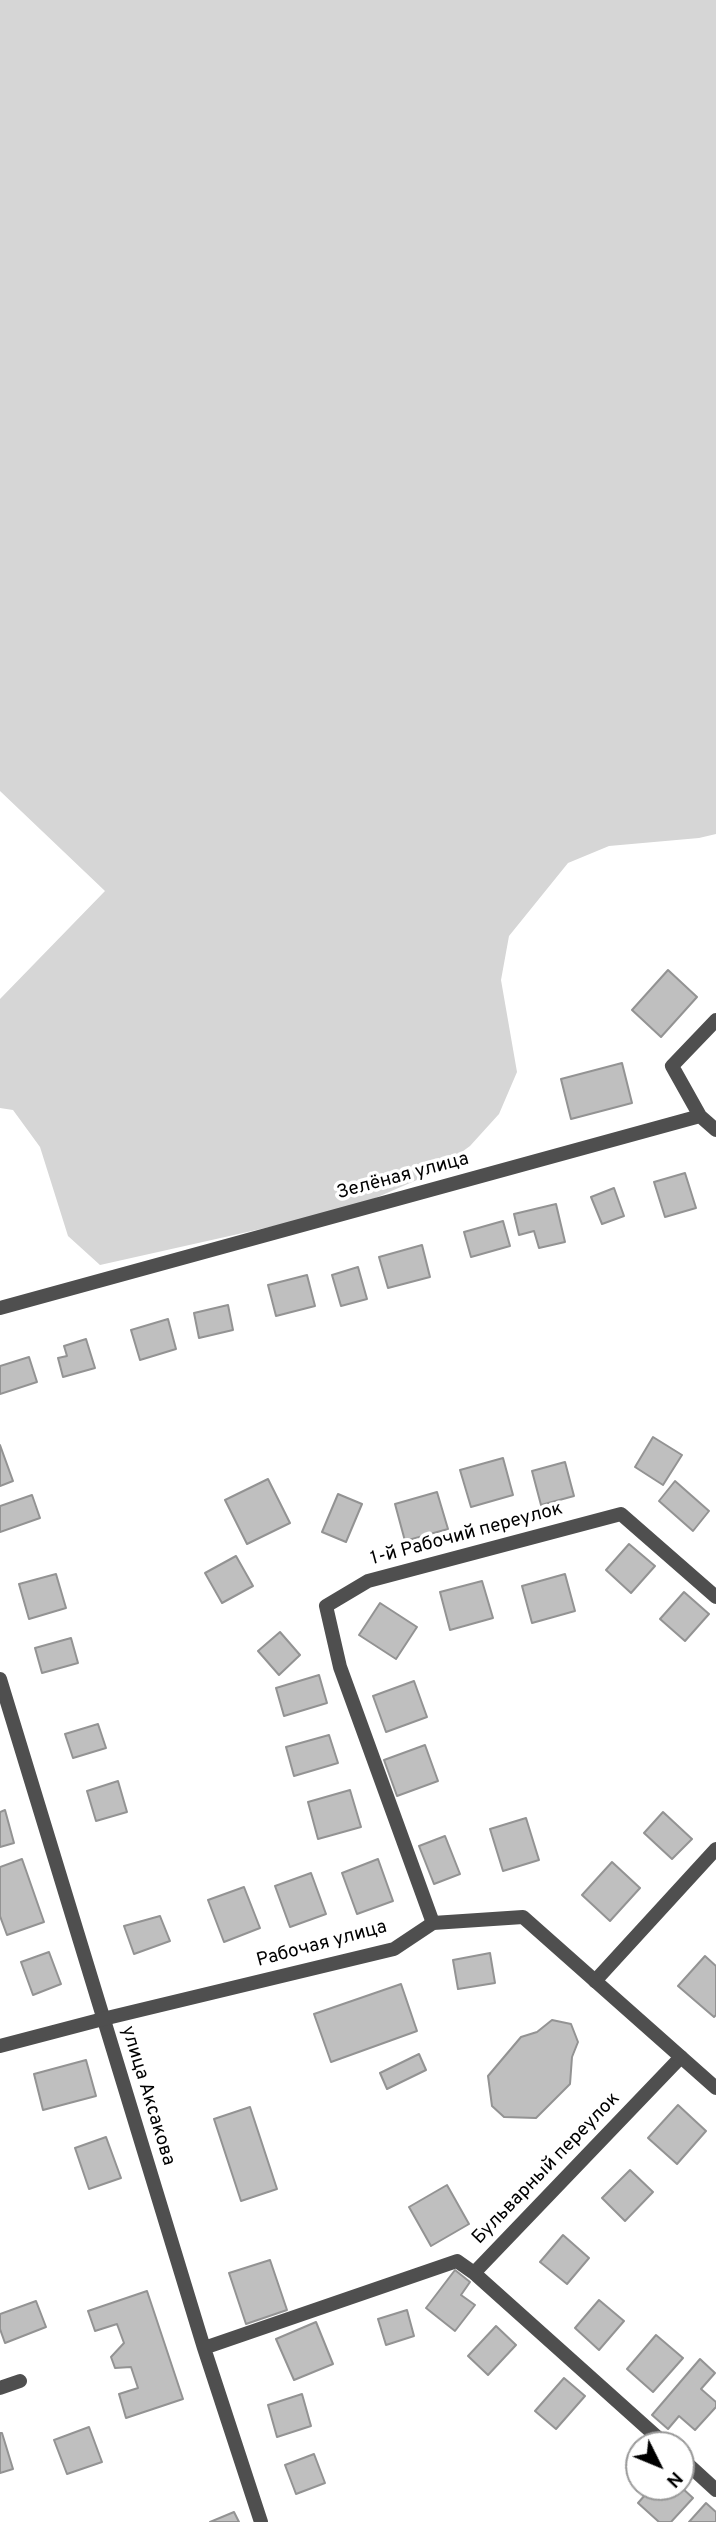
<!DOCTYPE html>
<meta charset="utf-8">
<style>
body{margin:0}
#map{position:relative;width:716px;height:2522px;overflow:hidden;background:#fff;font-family:Overpass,sans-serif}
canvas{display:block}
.north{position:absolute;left:625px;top:2431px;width:70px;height:70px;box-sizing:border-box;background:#fff;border:2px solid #999;border-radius:50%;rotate:133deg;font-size:19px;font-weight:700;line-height:28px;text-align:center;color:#000}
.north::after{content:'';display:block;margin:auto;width:24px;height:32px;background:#000;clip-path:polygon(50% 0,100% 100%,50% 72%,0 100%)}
</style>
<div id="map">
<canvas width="716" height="2522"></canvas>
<div class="north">N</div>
</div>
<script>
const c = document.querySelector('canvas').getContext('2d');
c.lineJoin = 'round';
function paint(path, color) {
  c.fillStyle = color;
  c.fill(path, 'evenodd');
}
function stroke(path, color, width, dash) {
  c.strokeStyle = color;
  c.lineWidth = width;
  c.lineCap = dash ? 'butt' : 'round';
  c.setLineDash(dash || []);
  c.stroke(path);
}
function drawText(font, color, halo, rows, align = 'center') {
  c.font = font + ' Overpass,sans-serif';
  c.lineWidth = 7;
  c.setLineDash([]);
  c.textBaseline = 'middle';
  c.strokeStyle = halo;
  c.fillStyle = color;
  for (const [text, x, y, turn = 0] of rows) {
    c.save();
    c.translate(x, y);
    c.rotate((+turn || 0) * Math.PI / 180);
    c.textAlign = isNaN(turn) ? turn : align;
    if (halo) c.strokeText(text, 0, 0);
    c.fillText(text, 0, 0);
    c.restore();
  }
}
paint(new Path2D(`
 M0,0H716V834L699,838L609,846L568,863L509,936L501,980L517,1072L499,1114L470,1146L433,1173L350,1209L100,1265L68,1236L40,1147L13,1110L0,1108V999L105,891L0,791Z`), '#d6d6d6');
const building = new Path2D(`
 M668,970L697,997L661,1037L632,1010Z
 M622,1063L632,1103L571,1119L561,1079Z
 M685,1173L696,1208L665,1217L654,1182Z
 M614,1188L624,1216L602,1224L591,1197Z
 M556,1204L565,1242L539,1248L534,1231L519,1235L514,1214Z
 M503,1221L510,1246L471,1257L464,1232Z
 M422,1245L430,1277L388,1288L379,1257Z
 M358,1267L367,1299L341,1306L332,1275Z
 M307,1275L315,1306L276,1316L268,1285Z
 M228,1305L233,1330L199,1338L194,1313Z
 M168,1319L176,1349L140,1360L131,1330Z
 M86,1339L95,1368L63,1377L58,1358L67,1356L64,1346Z
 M29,1357L37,1382L0,1394V1366Z
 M653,1437L682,1455L663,1485L635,1467Z
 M0,1445L13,1481L0,1486Z
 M503,1458L513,1495L471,1507L460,1470Z
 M565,1462L574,1496L541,1505L532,1471Z
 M268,1479L290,1523L247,1544L225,1500Z
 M675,1481L709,1511L693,1531L659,1501Z
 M437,1492L448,1529L405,1541L395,1504Z
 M338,1494L362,1504L346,1542L322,1532Z
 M32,1495L40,1518L0,1532V1506Z
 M629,1544L655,1566L631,1593L606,1570Z
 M236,1556L253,1586L222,1603L205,1573Z
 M56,1574L66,1608L29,1619L19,1584Z
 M565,1574L575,1611L532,1623L522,1586Z
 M482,1581L493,1618L450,1630L440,1592Z
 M684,1592L709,1614L685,1641L660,1619Z
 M380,1603L417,1627L396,1659L359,1635Z
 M280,1632L300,1655L279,1675L258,1651Z
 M71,1638L78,1663L42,1673L35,1648Z
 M319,1675L327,1703L284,1716L276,1688Z
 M414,1681L427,1717L386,1732L373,1696Z
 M98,1724L106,1748L73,1758L65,1734Z
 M329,1735L338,1763L294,1776L286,1747Z
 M425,1745L438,1781L397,1796L384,1760Z
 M118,1781L127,1812L96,1821L87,1791Z
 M350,1790L361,1827L318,1839L308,1802Z
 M5,1810L14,1843L0,1847V1812Z
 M663,1812L692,1839L672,1859L644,1833Z
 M526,1818L539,1860L503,1871L490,1829Z
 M445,1836L460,1874L434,1884L419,1846Z
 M22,1859L44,1922L7,1935L0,1916V1867Z
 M378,1859L393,1901L357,1914L342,1873Z
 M612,1862L640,1888L610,1921L582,1895Z
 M311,1873L326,1914L290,1927L275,1886Z
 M244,1887L260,1928L224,1942L208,1900Z
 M160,1916L170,1941L134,1954L124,1926Z
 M49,1952L61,1984L33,1995L21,1962Z
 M490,1953L495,1983L458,1989L453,1960Z
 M705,1956L716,1966V2015L714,2017L678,1986Z
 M401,1984L417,2031L331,2062L314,2014Z
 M552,2020L571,2024L578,2042L572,2057L570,2084L536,2118L504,2117L492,2106L488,2076L521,2037L537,2032Z
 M419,2054L426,2070L387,2089L380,2073Z
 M86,2060L96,2096L43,2110L34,2074Z
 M678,2105L706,2131L677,2164L648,2138Z
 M250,2107L277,2189L241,2201L214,2119Z
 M106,2137L121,2178L89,2189L75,2148Z
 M630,2170L653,2192L625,2221L602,2198Z
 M447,2185L469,2224L431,2246L409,2207Z
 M563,2235L589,2258L567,2284L540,2262Z
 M270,2260L287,2310L246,2324L229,2273Z
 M455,2270L470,2282L461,2295L475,2305L455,2331L426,2308Z
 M147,2291L183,2399L126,2418L119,2394L138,2388L131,2367L115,2368L111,2357L124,2343L117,2324L95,2331L88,2311Z
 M599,2300L624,2321L599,2350L575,2328Z
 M36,2301L46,2327L5,2343L0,2329V2314Z
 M407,2310L414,2336L386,2345L378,2319Z
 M316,2322L333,2364L294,2380L276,2339Z
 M496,2326L516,2345L488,2375L468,2356Z
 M656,2335L683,2358L653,2392L627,2369Z
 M700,2359L715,2373L701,2389L716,2402V2407L695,2430L679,2416L668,2429L652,2415Z
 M564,2378L585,2396L556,2429L535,2411Z
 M302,2394L311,2426L277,2437L268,2405Z
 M89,2427L102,2462L67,2474L54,2440Z
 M0,2433H2L13,2469L0,2473Z
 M314,2454L325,2483L296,2494L285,2465Z
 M652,2487H681L693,2498L671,2522H659L638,2503Z
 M706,2503L716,2512V2522H689Z
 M234,2512L239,2522H210Z`);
paint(building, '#bfbfbf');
stroke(building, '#939393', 2);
stroke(new Path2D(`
 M700,1116L716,1130
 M0,1308L700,1116L672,1066L716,1020
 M0,1679L204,2348L261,2522
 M433,1923L340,1667L326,1606L368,1581L621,1514L716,1597
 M595,1981L716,1849
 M204,2348L457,2261L474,2273
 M0,2388L20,2381
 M666,2445L474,2273L681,2057
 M681,2458L716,2490`), '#4f4f4f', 14);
stroke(new Path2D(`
 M0,2046L103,2019L394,1949L433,1923L523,1917L716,2088`), '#4f4f4f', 14);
drawText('19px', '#000', '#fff', [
 ["Зелёная улица",403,1177,-15],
 ["1-й Рабочий переулок",467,1535,-15],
 ["Рабочая улица",322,1945,-15],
 ["улица Аксакова",147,2096,73],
 ["Бульварный переулок",547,2169,-46]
]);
</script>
